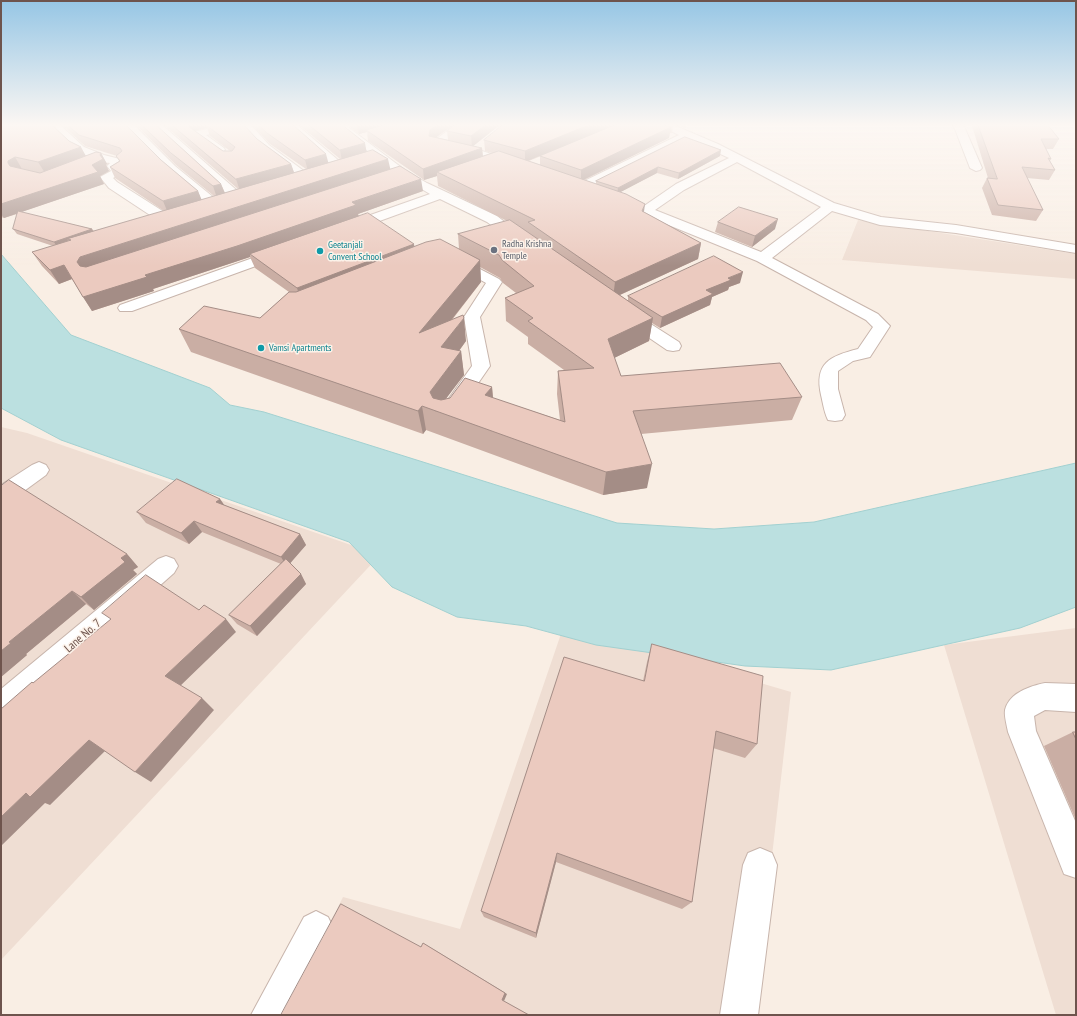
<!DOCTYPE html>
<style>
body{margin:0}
#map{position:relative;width:1077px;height:1016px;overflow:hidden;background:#f9eee4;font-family:"PT Sans Narrow",sans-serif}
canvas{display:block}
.frame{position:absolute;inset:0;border:2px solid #6e544d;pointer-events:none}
</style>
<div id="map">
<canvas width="1077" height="1016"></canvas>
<div class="frame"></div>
</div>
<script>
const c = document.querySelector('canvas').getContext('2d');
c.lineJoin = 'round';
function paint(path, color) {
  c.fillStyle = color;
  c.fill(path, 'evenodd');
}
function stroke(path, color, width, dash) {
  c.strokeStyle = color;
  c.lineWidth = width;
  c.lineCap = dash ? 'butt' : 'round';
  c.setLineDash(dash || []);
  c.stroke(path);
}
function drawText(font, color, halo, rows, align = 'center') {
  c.font = font + ' "PT Sans Narrow",sans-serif';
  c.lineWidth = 3;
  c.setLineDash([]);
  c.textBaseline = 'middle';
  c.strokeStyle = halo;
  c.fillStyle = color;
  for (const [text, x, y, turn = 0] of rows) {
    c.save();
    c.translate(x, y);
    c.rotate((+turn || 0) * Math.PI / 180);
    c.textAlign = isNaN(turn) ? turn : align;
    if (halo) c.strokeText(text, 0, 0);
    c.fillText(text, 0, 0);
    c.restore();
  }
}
paint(new Path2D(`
 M858,220L1076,254V279L842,260Z
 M1,427L27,433L380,555L1,960Z
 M564,625L791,692L754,1011L761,1015H284L343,897L460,929Z
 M1076,628V1015H1056L944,645Z`), '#efded3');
const water = new Path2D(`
 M1,254L71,335L210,388L230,405L264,412L617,523L714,529L814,522L1076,463V607L1020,628L831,670L745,666L596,645L526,626L457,617L392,587L349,542L61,440L1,408Z`);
paint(water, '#bbe0e0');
stroke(water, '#a2d0d0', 1);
const street = new Path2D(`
 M48,124H59L84,147L104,155L124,160L126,162L120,167L124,172L113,178L117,182L172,217L174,220L172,223H162L109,188L100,177L111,171L107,166L110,163C98,161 89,170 78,167L76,165L78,163L91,158L76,151Z
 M122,124H133L175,166L218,201L220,204L218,207H210L167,170Z
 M150,124H161L241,194L243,197L241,200H233Z
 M230,124H250L269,145L312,177L306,181L302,179L261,149L242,128L206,135L224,148L225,150L220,153L192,134L193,132Z
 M285,124H296L345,166L347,168L345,170H337Z
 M333,124H344L406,171L427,183L497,216L530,242L528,245H518L487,222L440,199L352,231H342L340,228L342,225L430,194L398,175Z
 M457,124H469L445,143L479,150L519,163L521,165L515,168L472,155L432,146L431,144L432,142Z
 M657,124H671L718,144L834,203L881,217L956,225L1076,245V253L956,233L880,225L832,211L772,258L878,314L890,326L870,357L853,361L838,371V389L845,415L842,420L835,421L828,420C824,412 823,403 821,395C814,363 830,356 858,349L873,327L866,320L757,261L612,202L610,199L616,195L644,206L676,184L729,158L688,139L586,190L582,191L576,187L578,184L679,135ZM737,162L821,207L761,252L655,210L684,190Z
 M953,124H963L982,168L980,170L976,171L970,168Z
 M281,248L286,249L288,252L286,255L132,311H120L118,308L120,305Z
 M455,256L499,279L502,282L480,317L490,366L461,408L454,410L447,408L445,404L472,366L464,317L486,283L450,263L448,260L450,257Z
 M626,310L632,312L679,342L681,346L679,350L673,351L667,350L620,318L618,315L620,312Z
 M39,462L46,465L49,470L46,475L9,502L1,504V485L32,465Z
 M166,556L174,559L178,566L174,573L11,717L1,721V689L158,559Z
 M1045,683L1076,684V712L1045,710L1034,716L1036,731L1076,823V878L1064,874L1008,732C1007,726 1004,716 1005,710C1009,693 1030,686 1045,683Z
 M760,848L772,853L777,865L758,1015H720L743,865L748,853Z
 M316,911L328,917L334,929L290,1015H251L304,917Z`);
stroke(street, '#c8b5ac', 2);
paint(street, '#fff');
paint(new Path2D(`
 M1,124L69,141L86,156L101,153L107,164L106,165L109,171L100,176L104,184L21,212L92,229L94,231L164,211L115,178L110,167L119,161L117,156L85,146L61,124H125L161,160L198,191L201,200L214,196L176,165L135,124H155L221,184L225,193L238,189L163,124H243L257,139L291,164L294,173L306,169L270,144L251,124H292L328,163L340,159L298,124H341L366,152L390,169L423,191L358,214L359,216L414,247L459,249L458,234L507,221L438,186L437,176L424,180L368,141L367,132L359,134L346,124H455L436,137L448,140L447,131L501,124L473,146L482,148L483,156L492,153L485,151L484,140L616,124L529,161L540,165V156L617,124H673L672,133H670L669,138L584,180L596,184V181L685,137L720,156L678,179L657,173L620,192L644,212L701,243L698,259L620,295L628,301V296L740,283L729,287L728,290L712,297L710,305L660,328L652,323L649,341L614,358L621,376L802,397L792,420L641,434L647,488L603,495L426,430L423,434L191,352L179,329L260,318L289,292L255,268L250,257L153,289L154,291L92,311L72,279L59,284L42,266L32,252L53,246L17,234L13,229L17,214L4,218L1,217ZM207,128L210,136L230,151H223L194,131ZM480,267L500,278L503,283L516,293L505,298L506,321L528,337V344L564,370L558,371L557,394L560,420L493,398L492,387L445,399L464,375L461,351H459L466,341L452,320L481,282Z
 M674,124H687L685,128Z
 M972,124H1050L1049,126L1059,139L1053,149H1046L1051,159L1050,161L1055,170L1049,180L1027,178L1043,210L1036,221L992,215L982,188L987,178H988L972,126Z
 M718,222L775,229L752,247L715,232Z
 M1,486L127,554L138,567L133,570L137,574L94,610L86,604L26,654L27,655L1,677Z
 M220,499L224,505L300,534L306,545L290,563L301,574L306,584L257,636L237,624L229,615L281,564L202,532L189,544L146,523L137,512Z
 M652,644L757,744L745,758L713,748L692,902L682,909L556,862L536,938L484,917L481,911L643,681L647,662Z
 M1073,732H1076V820L1044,746Z`), '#caaea4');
paint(new Path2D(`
 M188,124H224L206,125L207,128L192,131L188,126Z
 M357,124H397L366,130L367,132L359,134Z
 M438,124H455L431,141L429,136L430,130Z
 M487,124H501L472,147L471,136Z
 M591,124H616L525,162V151Z
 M671,127L669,138L581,181V170Z
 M365,143L367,154L342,161L340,150Z
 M81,147L87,158L45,173L38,162Z
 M482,148L483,159L437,172V176L424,180L423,169Z
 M721,150L720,156L678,179L679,173Z
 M101,153L107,164L106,165L109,171L100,176L104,184L4,218L1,214V204L92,165Z
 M326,154L329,165L308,171L305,160Z
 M15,157L22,169L15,175L8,163V161Z
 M388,159L391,172L86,276L77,262L80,257Z
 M291,164L295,175L240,191L236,179Z
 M658,167L657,173L617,194L618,188Z
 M421,179L423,191L358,214L359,218L250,254V257L153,289L154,291L92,311L83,297L352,202Z
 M221,184L226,196L217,198L213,186Z
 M198,191L203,203L168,213L163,201Z
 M645,204L643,219L642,211Z
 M778,219L775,229L752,247L755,236Z
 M92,229L95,235L71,240L67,239L69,243L57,247L54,242Z
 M701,243L698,259L613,298L615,282Z
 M414,244L416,257L301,301L297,288Z
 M480,260L481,282L423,356L419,333Z
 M64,265L72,279L59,284L50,270Z
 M743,272L740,283L729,287L728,290L712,297L710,305L660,328L662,317L706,290L728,278Z
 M464,318L466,341L445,370L441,347Z
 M653,318L649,341L606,362L608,339Z
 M461,351L464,375L436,412L430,392Z
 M492,387L494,410L485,395Z
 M422,406L426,430L423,434L418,411Z
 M652,464L647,488L603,495L606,472Z
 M220,499L227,509L216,502Z
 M194,521L202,532L189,544L181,533Z
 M300,534L306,545L287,567L281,557Z
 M127,554L138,567L133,570L137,574L94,610L81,597L121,558Z
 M301,574L306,584L257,636L250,626Z
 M72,591L86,604L26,654L27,655L1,677V651L9,642Z
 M226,619L236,632L178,688L165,676Z
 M202,698L214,710L151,782L135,772Z
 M89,740L106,750L50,805L45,803L1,846V817L26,793Z
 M557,853L556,862L536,938V933Z
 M423,943L507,994L504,1001L530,1015L502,1000Z`), '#a48d86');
const building = new Path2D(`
 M1,124H51L69,141L81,147L38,162L15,157L8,161V163L10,166L40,173L96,152L101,153L100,155L103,159L92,165L98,172L1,204Z
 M67,124H125L161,160L198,191L163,201L110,167L120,161L116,156L122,151L120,148L79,135Z
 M141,124H155L221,184L213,186L171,153Z
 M171,124H188V126L223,151H232L235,147L206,125L211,124H243L257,139L291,164L236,179Z
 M258,124H292L326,154L305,160L267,133Z
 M308,124H341L365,143L340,150Z
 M389,124H438L430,130L429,136L482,148L423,169L366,130Z
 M456,124H487L471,136L447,131Z
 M504,124H591L525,151L484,140Z
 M617,124H660L671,127L581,170L540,156Z
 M978,124H1047L1059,139H1041L1051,159L1048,158L1055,170L1022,167L1043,210L998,205L987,178L997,179Z
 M685,137L721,150L679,173L658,167L618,188L596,181Z
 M373,150L388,159L80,257L77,262L80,266L86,267L400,166L421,179L352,202L356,205L237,246L145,275L147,277L83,297L64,265L50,270L32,252L71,240L67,239Z
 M499,151L626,194L645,204L642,211L701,243L615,282L528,222L535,220L437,172Z
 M739,207L778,219L755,236L718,222Z
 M18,211L92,229L54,242L13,229Z
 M368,213L414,244L297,288L250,254Z
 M510,220L653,318L608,339L621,376L780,363L802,397L633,411L652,464L606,472L422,406L418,411L179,329L204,306L260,318L289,292H296L426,242L440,239L480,260L419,333L463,315L464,318L441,347L461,351L430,392L433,398L441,400L450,398L465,378L492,387L485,395L565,422L558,371L594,368L528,321L533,318L505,298L534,286L502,260L499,255L458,234Z
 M714,256L743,272L728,278L731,280L706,290L713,294L662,317L628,296Z
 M177,479L220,499L216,502L300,534L281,557L194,521L181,533L137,512Z
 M9,480L127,554L121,558L125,562L81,597L72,591L9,642L11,643L1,651V486Z
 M286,559L301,574L250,626L229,615Z
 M146,575L199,610L204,605L226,619L165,676L202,698L135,772L89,740L30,797L26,793L1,817V709L32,682L33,683L111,619L102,613Z
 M652,644L763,676L757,744L716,731L692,902L557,853L536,933L481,911L564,657L644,681Z
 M1073,732H1076V739Z
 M341,904L421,947L423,943L505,993L502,1000L529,1015H281Z`);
paint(building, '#ebcabf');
stroke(building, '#a48d86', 1);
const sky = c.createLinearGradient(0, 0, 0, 266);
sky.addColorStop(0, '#96c6e5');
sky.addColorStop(0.47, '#fcf7f3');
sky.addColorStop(1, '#fcf7f300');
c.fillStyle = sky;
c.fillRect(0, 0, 1077, 266);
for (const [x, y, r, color] of [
 [494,250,4,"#6b7280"],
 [320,251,4,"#0f9aa8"],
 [261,348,4,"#0f9aa8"]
]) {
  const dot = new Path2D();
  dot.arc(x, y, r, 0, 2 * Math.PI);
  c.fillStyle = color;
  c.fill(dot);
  stroke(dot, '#fcf2e9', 1.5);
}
drawText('10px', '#5b616d', '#fcf2e9', [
 ["Radha Krishna",502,244],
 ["Temple",502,256]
], 'left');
drawText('10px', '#0d838f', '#fcf2e9', [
 ["Geetanjali",328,245],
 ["Convent School",328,257],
 ["Vamsi Apartments",269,348]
], 'left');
drawText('12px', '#6e544d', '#fcf2e9', [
 ["Lane No. 7",83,636,-41]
]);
</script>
